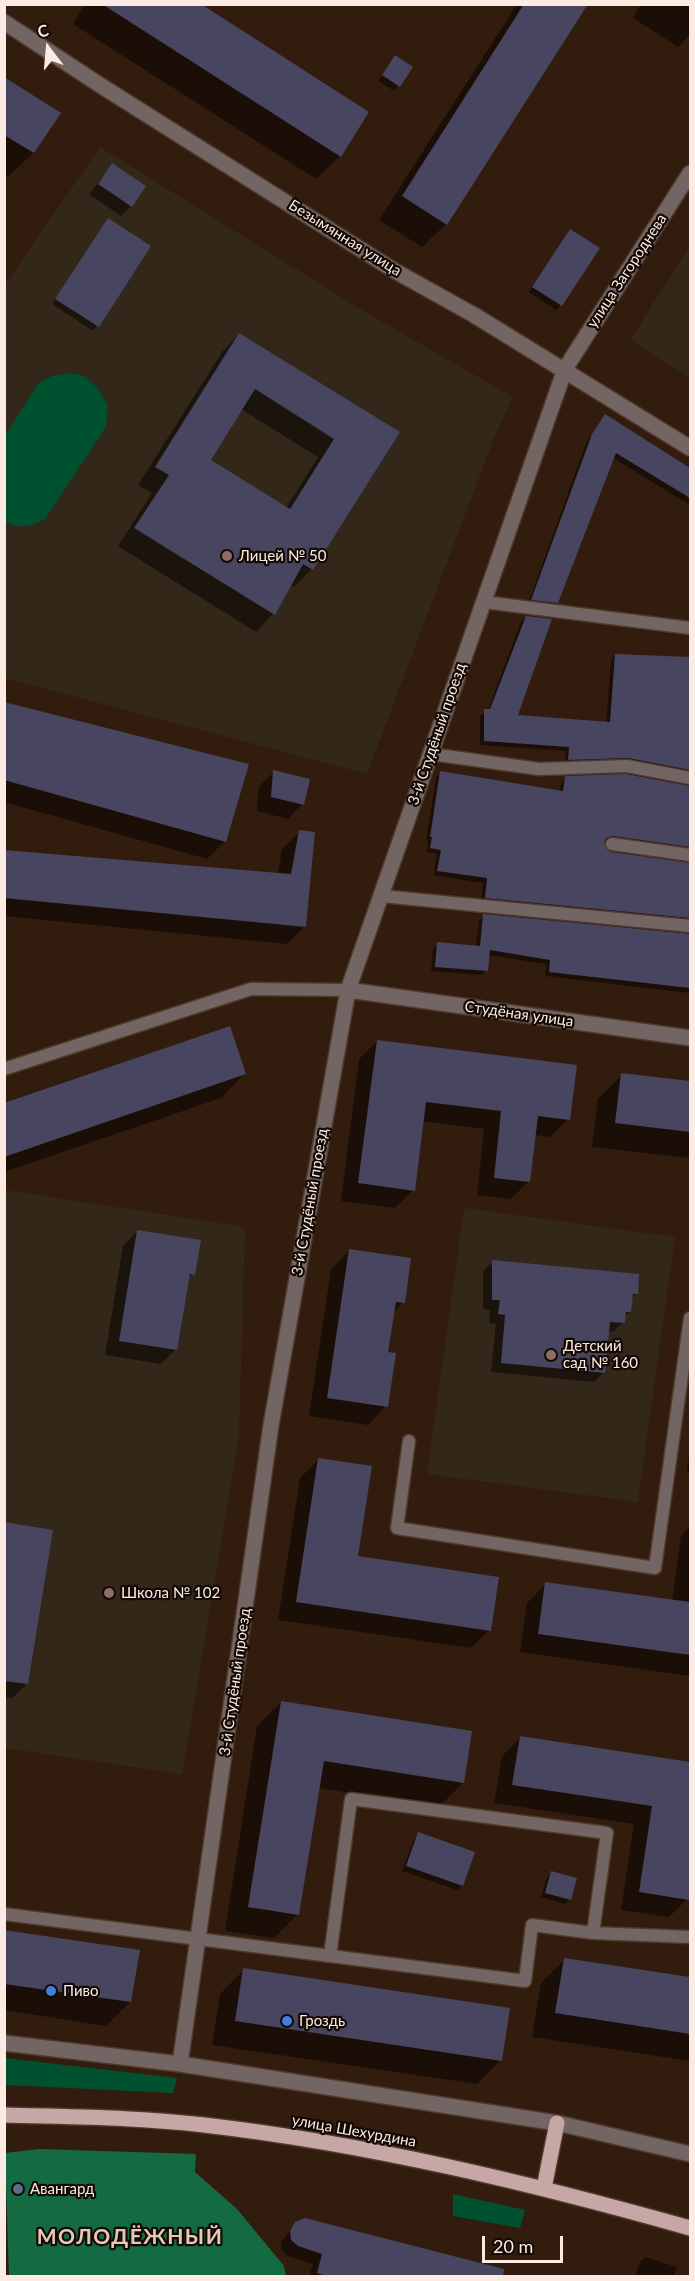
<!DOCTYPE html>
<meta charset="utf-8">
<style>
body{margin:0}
#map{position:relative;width:695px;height:2281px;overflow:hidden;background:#321c0d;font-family:Lato,sans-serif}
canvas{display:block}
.frame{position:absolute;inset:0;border:6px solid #fbebe2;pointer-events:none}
.north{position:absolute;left:18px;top:18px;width:60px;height:60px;-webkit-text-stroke:4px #130904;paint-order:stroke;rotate:344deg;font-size:16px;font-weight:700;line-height:24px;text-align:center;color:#fbebe2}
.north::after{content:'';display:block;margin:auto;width:21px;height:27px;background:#fbebe2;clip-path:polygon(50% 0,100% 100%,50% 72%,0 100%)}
.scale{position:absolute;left:482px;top:2236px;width:81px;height:27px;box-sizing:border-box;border:3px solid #fbebe2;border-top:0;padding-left:8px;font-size:18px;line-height:21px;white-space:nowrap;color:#fbebe2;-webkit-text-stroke:4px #130904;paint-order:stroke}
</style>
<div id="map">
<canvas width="695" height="2281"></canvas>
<div class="frame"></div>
<div class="north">С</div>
<div class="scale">20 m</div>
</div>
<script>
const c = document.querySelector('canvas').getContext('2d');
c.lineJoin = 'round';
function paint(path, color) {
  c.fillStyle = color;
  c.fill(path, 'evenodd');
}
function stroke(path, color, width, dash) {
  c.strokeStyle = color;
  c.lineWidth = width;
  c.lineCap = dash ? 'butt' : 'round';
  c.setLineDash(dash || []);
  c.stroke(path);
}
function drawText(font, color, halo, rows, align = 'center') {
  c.font = font + ' Lato,sans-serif';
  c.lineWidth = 4.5;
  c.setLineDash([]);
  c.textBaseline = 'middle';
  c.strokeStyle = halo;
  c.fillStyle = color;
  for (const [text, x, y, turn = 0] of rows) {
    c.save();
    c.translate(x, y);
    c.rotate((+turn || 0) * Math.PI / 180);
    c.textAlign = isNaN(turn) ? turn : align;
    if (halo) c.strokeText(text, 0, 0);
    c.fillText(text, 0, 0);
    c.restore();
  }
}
paint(new Path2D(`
 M100,147L360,309L513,397L496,433L367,774L5,678L4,286Z
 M690,246V378L630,340Z
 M5,1190L245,1227L239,1437L182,1774L5,1748Z
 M464,1208L675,1237L638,1502L427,1474Z`), '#332719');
paint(new Path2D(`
 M71,373L85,376L98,389L108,406L106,427L45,519C32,526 18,530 5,521V436L38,384L52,376Z
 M5,2058L177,2078L173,2093L5,2085Z
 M453,2194L525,2210L520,2228L453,2216Z`), '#00512f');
paint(new Path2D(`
 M39,2149L196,2154L195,2172L237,2209L284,2266L286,2276H9L5,2153Z`), '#146a42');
paint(new Path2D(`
 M85,4H198L340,156L316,179L73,24Z
 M517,4H586L446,224L422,247L379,220Z
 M641,4H690V35L678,47L633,18Z
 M391,61L411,67L394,91L378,81Z
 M4,79L59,114L33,153L8,177L4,175Z
 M112,165L131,206L121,216L89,194Z
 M108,220L149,246L93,331L52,304Z
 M570,231L561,305L556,310L529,292Z
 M239,334L398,433L312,569L294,587L290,584L273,614L256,632L118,546L152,493L138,485L222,352ZM241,409L318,457L286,508L209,460Z
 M605,416L690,469V505L613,458L557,602L552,607L528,604L587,441Z
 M526,617L516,717L606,723L611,660L615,655L690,659V777L564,764L566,751L480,745V716L488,710L521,622Z
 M4,704L225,841L207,859L4,802Z
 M274,772L302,804L288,819L257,811L259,786Z
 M441,773L560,792L561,783L566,778L690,787V854L686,851L607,840L603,843L610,854L690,864V925L481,902L483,883L434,875L437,854L427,852L428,842L426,841L436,778Z
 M300,832L305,926L287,944L4,916V852L278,874L282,849Z
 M484,916L690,935V993L545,976L546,964L488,955L486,970L481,975L431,971L433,949L438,944L476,947L479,921Z
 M377,1041L568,1119L550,1137L534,1135L529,1181L511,1199L477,1195L484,1129L422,1121L413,1190L395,1208L341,1201L359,1059Z
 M244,1074L221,1098L4,1172V1104Z
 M622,1075L690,1083V1158L592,1147L598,1099Z
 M137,1231L193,1274L187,1280L176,1349L161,1364L105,1355L123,1246Z
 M349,1251L403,1302L393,1313L386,1354V1406L368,1425L309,1416L331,1269Z
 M493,1261L636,1294L631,1299L630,1311L624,1317V1322L613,1332H608L604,1372L594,1382L491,1372L496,1324L489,1323L490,1310L483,1309V1271Z
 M690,1448V1472L687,1471Z
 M318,1460L356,1557L489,1630L471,1648L278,1620L300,1478Z
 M4,1524L27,1684L12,1698L4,1697Z
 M690,1526V1676L520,1652L527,1603L546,1584L672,1601L681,1536Z
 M281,1702L463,1783L439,1807L318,1788L298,1914L274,1938L225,1931L257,1726Z
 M520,1738L690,1764V1878L687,1899L669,1917L621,1910L634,1824L494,1803L502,1756Z
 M419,1834L473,1853L462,1886L457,1890L402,1871L414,1839Z
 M551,1873L570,1899L565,1904L541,1897L547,1877Z
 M4,1932L130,2002L106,2026L4,2010Z
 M565,1959L690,1979V2061L532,2037L541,1983Z
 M244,1970L501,2060L477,2084L212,2045L220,1994Z
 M296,2223L502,2276H309L313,2264L287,2256L282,2250L281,2242Z
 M645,2257L677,2267L674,2276H635L640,2262Z`), '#0007');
paint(new Path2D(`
 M102,4H201L369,112L341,157Z
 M524,4H588L447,225L402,196Z
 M395,55L413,67L400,87L382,75Z
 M4,77L61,113L34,153L4,135Z
 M112,163L146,186L132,207L98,184Z
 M108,218L151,246L99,327L55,299Z
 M570,229L600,248L562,306L532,287Z
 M239,333L400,432L313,570L303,564L275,615L134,528L169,475L155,467ZM255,389L334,439L290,509L211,460Z
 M605,414L690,468V498L616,453L558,603L531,600L592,434Z
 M526,616L552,619L518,715L610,722L615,654L690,657V770L628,758L568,760L569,747L484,741V709H490Z
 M4,702L249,764L226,842L4,780Z
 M273,770L310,779L304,805L271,797Z
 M440,771L563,791L565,776L626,774L690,786V847L613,836L606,838L604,843L611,852L690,863V918L485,898L487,878L437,871L441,850L430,848L432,837H430Z
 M299,830L315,832L306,927L4,898V850L291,874Z
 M483,914L690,934V988L549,972L550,960L490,950L488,971L435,967L437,942L480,946Z
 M230,1026L246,1074L4,1157V1103Z
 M377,1040L577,1065L570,1120L538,1116L530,1182L494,1178L501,1111L426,1102L415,1191L358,1183Z
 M621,1073L690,1081V1132L615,1123Z
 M137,1230L201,1240L195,1275L190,1274L177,1350L119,1341Z
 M349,1249L411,1258L405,1303L396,1302L388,1352L396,1353L388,1407L327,1398Z
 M492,1260L639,1274L638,1294H633L631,1312H626L625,1323L610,1322L605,1373L501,1363L505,1315L498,1314L500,1300H492Z
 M318,1458L372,1466L358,1556L499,1577L491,1631L296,1602Z
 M4,1522L53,1530L28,1684L4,1681Z
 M545,1582L690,1602V1655L538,1634Z
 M281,1701L472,1731L464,1783L324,1761L299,1915L248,1907Z
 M520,1736L690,1762L689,1900L639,1892L652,1806L512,1785Z
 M418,1832L475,1852L463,1886L406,1866Z
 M551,1871L577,1878L571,1900L545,1893Z
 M4,1930L140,1950L131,2002L4,1984Z
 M564,1958L690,1977V2034L555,2013Z
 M243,1968L510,2008L502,2061L235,2021Z
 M305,2218L504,2269L503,2277H329L317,2273L322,2254L298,2246L291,2240L290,2231L295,2222Z`), '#47455f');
const lane = new Path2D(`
 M484,602L690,628
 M431,754L539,769L627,766L690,778
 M612,844L690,855
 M381,896L690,926
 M4,1069L251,989L348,990
 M409,1441L397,1528L655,1568L690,1318
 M4,1914L525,1981L532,1925L593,1933L690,1937
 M330,1956L351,1799L607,1833L593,1933`);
const street = new Path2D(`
 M4,22L103,87L395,271L474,315L690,448
 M348,990L690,1038
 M4,2043L180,2064L557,2123L690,2154
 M180,2064L271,1425L348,990L565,369L690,173`);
const primary = new Path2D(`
 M4,2115C69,2117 139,2117 204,2125C369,2144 530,2183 690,2228
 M544,2188L557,2123`);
stroke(lane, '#4e392b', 15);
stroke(street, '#4e392b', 18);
stroke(primary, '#4e392b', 18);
stroke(lane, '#736563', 12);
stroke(street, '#736563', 15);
stroke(primary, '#c6a7a5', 15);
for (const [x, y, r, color] of [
 [227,556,6,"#8d6e63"],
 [551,1355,6,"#8d6e63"],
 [109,1593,6,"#8d6e63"],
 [51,1991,6,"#3f7fe0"],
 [287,2021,6,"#3f7fe0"],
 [18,2189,6,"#5c6f8a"]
]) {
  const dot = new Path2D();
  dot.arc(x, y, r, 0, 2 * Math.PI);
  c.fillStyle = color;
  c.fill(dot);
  stroke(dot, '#130904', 2);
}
drawText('15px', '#fbebe2', '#130904', [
 ["Безымянная улица",345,238,32],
 ["улица Загороднева",627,271,-57],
 ["3-й Студёный проезд",437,734,-71],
 ["Студёная улица",519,1014,8],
 ["3-й Студёный проезд",310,1202,-80],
 ["3-й Студёный проезд",235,1682,-82],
 ["улица Шехурдина",354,2131,10]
]);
drawText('15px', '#fbebe2', '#130904', [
 ["Лицей № 50",239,556],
 ["Детский",563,1346],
 ["сад № 160",563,1363],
 ["Школа № 102",121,1593],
 ["Пиво",63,1991],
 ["Гроздь",299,2021],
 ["Авангард",30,2189]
], 'left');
c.letterSpacing = '1.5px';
drawText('bold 21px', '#e6c8b5', '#130904', [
 ["МОЛОДЁЖНЫЙ",130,2237]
]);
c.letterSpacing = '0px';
</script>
